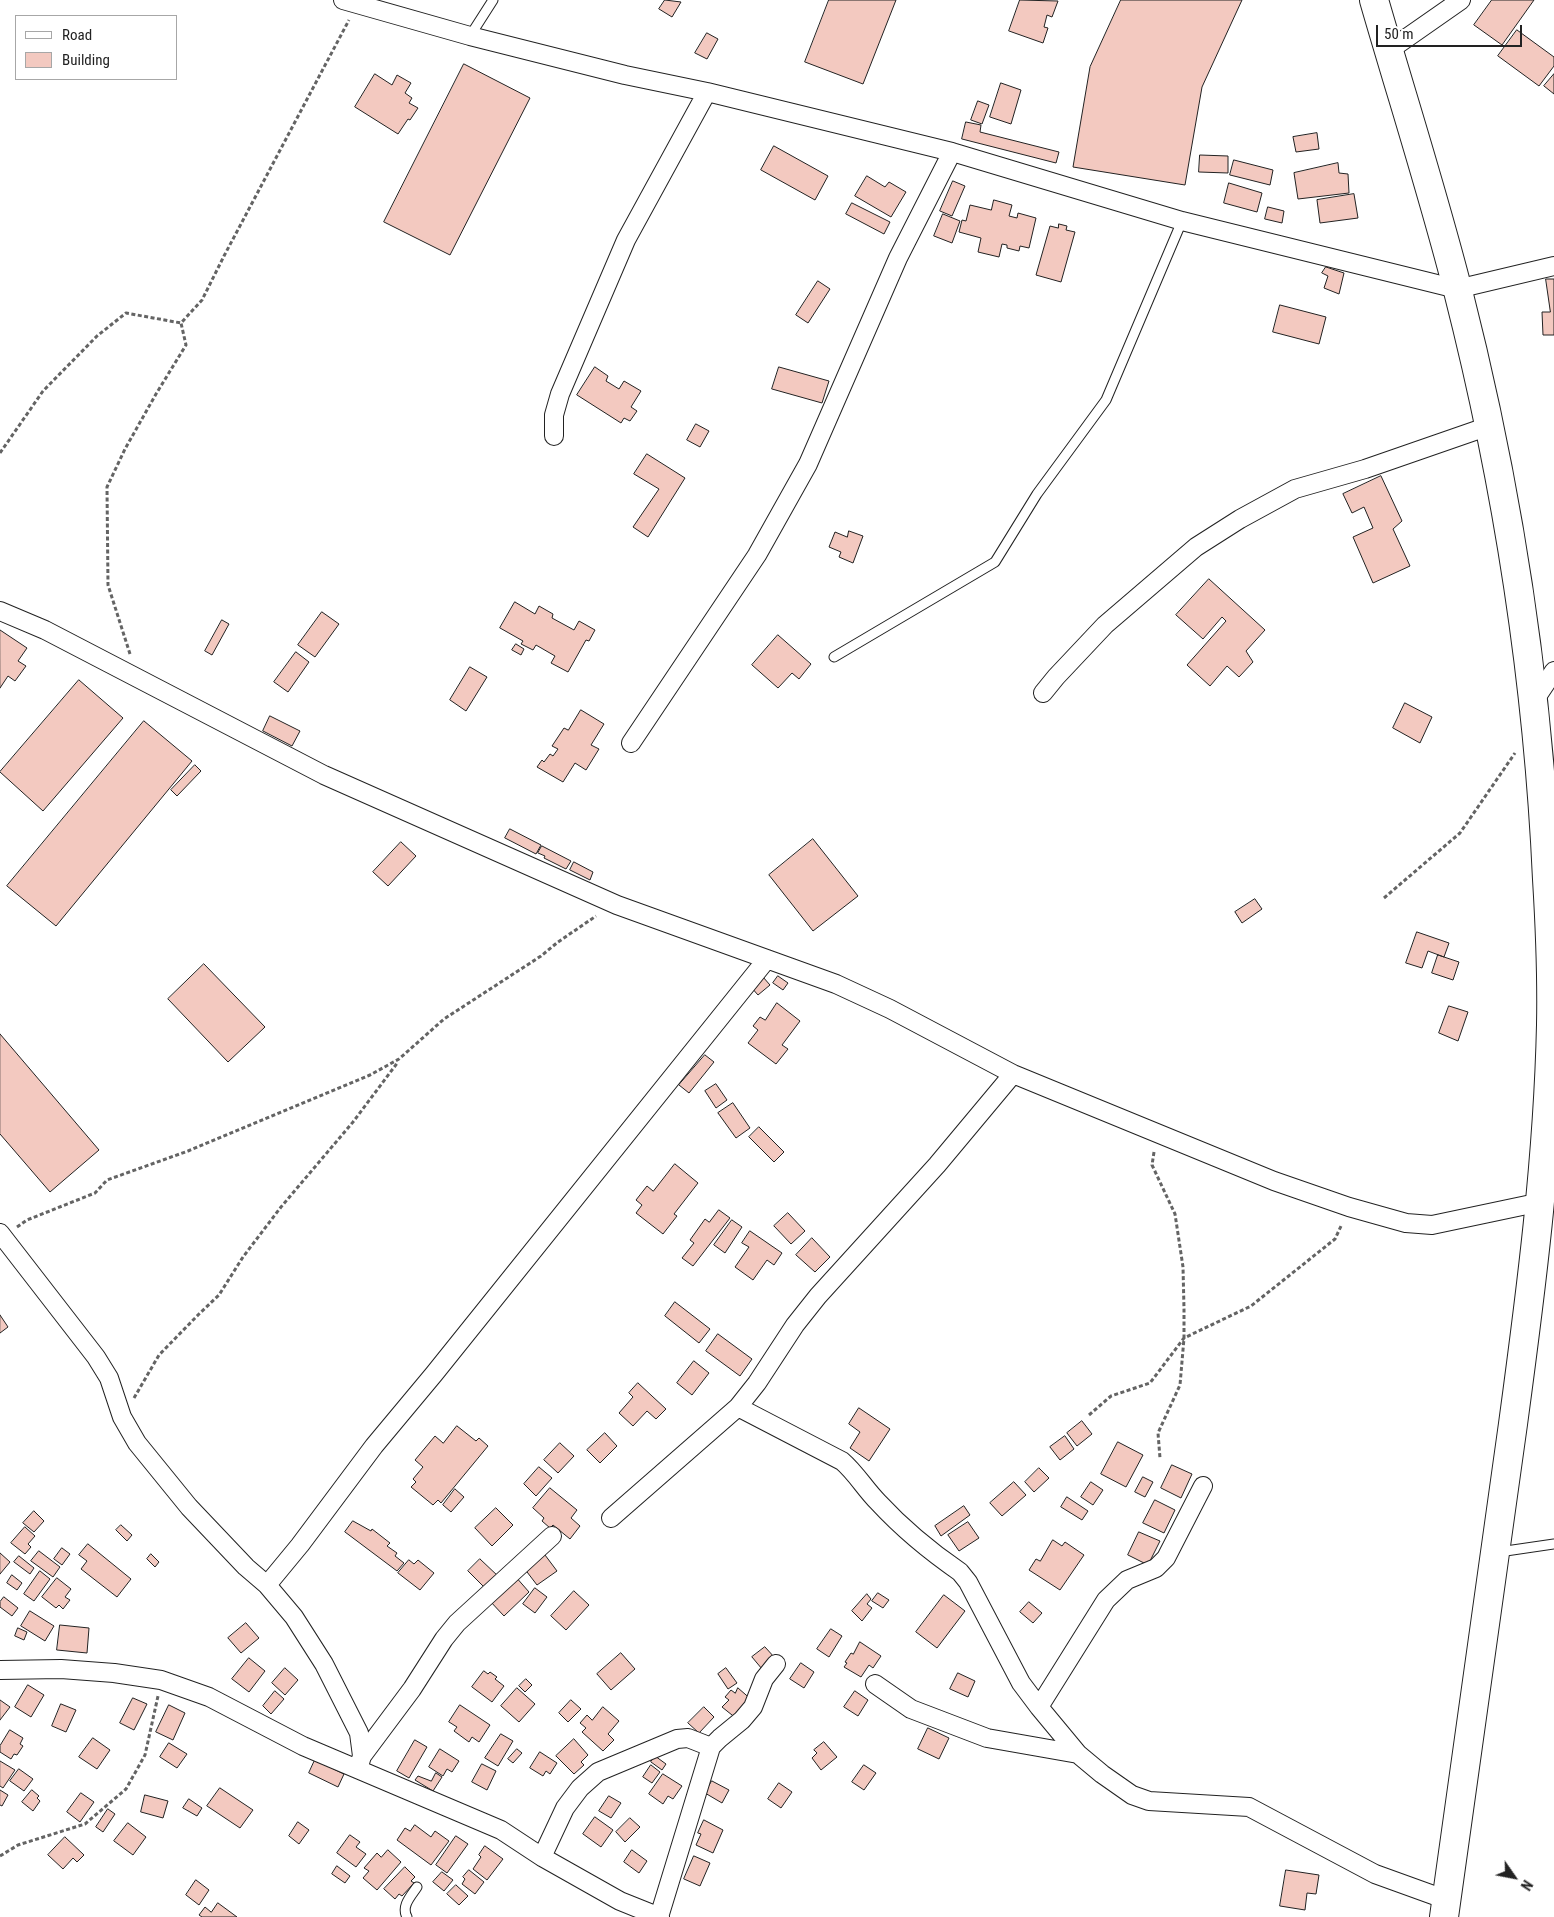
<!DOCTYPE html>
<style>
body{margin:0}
#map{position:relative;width:1554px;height:1917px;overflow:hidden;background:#fff;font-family:"Roboto Condensed",sans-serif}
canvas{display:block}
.legend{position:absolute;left:15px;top:15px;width:162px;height:65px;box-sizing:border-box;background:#fff;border:1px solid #a7a7a7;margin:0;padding:6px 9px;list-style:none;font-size:15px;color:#222}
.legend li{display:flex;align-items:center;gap:10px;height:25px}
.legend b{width:25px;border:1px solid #a7a7a7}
.north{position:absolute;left:1489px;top:1852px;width:50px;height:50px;-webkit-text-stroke:4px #fff;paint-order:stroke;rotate:123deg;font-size:14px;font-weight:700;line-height:20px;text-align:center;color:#222}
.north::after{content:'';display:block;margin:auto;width:18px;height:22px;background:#222;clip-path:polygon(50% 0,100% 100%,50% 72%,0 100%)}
.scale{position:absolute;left:1376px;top:25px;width:146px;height:22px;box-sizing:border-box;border:2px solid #222;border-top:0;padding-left:6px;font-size:15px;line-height:18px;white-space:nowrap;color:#222;-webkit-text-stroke:4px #fff;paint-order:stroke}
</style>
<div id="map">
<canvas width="1554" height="1917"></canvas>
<ul class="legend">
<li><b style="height:6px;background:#fff"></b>Road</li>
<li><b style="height:14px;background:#f3c9c0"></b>Building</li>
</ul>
<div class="north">N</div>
<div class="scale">50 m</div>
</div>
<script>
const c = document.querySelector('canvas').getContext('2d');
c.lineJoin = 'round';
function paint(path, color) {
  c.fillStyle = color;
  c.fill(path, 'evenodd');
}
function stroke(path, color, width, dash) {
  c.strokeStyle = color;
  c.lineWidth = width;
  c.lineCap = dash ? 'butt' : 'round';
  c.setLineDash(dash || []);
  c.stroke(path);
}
const building = new Path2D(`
 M665,0L681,2L672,17L659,9Z
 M829,0H896L863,84L805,62Z
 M1020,0L1058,1L1052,17L1047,15L1044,27L1048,28L1043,43L1009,31Z
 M1121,0H1242L1202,87L1185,185L1073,167L1090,67Z
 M1492,0H1534L1502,45L1474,25Z
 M1517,30L1554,57V66L1539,86L1498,56Z
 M707,33L718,39L707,59L695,53Z
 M464,64L530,98L450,255L384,222Z
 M375,74L392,85L397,75L411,83L405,93L412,98L409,103L418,108L410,120L408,119L398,134L355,107Z
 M1554,74V94L1544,86Z
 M1001,83L1021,90L1011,124L990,117Z
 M978,101L989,105L982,124L971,120Z
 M966,122L981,125L980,132L1059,152L1056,163L962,139Z
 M1317,133L1319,149L1296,152L1293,137Z
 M774,146L828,176L815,200L761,170Z
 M1200,155L1228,156V173L1199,172Z
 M1234,160L1273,170L1270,185L1230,175Z
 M1338,163L1339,173L1348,174L1349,193L1298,199L1294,173Z
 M867,176L885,187L889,182L906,192L891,217L855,196Z
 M953,181L965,186L952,216L940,211Z
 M1229,183L1262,193L1257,212L1224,203Z
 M1354,194L1358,218L1320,223L1317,200Z
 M994,200L1012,205L1009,216L1017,218L1018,213L1036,218L1029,248L1020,246L1019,251L1007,248V245L1002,244L999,257L978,252L981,238L959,232L962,220L966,221L970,205L991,210Z
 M852,203L890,222L884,234L846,214Z
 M1268,207L1284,211L1282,223L1265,219Z
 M943,214L960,221L952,243L934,236Z
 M1059,224L1067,226L1066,230L1075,232L1061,282L1036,275L1050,226L1058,228Z
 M1326,267L1344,273L1339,294L1324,288L1328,276L1322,273Z
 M1546,279H1554V335H1543L1542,312H1550Z
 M818,281L830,289L808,323L796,315Z
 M1280,305L1326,317L1319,344L1273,332Z
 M595,367L608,376L606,381L619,389L624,381L641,391L631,407L637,411L630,421L624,418L621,423L577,395Z
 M779,367L829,381L822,403L772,389Z
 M696,424L709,431L700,447L687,440Z
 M647,454L685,478L648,537L633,527L659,489L634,474Z
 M1381,476L1402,521L1393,529L1410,566L1373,583L1353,537L1373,528L1364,507L1352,513L1343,494Z
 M849,531L863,536L853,563L839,557L841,552L829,547L835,532L847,537Z
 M1209,579L1265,630L1246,651L1253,662L1239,677L1227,666L1210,686L1187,665L1226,621L1222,617L1203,639L1176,615Z
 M515,602L535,614L539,606L553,614L552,618L574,630L579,621L595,630L589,641L586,640L568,672L551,663L555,656L536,645L533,650L521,644L523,641L500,628Z
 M322,612L339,624L315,657L298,645Z
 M222,620L229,624L212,655L205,651Z
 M0,630L27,648L18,661L26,666L15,681L8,676L0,688Z
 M778,635L811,664L799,679L792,673L778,688L752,665Z
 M516,644L524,649L521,655L512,650Z
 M296,652L309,662L288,692L274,682Z
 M470,667L487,677L466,711L450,700Z
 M79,680L123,718L43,811L0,772Z
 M1405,703L1432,717L1420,743L1393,728Z
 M581,710L604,724L591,745L599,749L586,770L575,763L563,782L537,767L542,760L544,762L550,754L553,756L558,749L552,746L564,728L568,730Z
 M270,716L300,731L292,746L263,731Z
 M144,721L192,761L56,926L7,886Z
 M195,765L201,771L177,796L171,790Z
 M510,829L541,845L536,854L505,838Z
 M813,839L858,896L813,931L769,875Z
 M401,842L416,856L388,886L373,872Z
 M542,846L571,861L566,869L544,858L545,856L538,853Z
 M574,862L593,872L590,880L570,870Z
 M1255,899L1262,909L1242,923L1235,912Z
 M1417,932L1449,943L1444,957L1428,951L1422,968L1406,963Z
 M1438,955L1459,962L1453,980L1432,973Z
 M204,964L265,1027L228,1062L168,999Z
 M778,976L788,983L783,990L773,983Z
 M763,977L770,985L758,995L751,987Z
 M777,1003L800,1021L782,1045L788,1049L776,1064L748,1043L758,1030L753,1026L760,1017L765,1020Z
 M1449,1006L1468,1012L1458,1041L1439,1033Z
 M0,1034L99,1150L50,1192L0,1134Z
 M705,1055L714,1062L689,1093L679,1085Z
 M716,1084L727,1100L716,1108L705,1091Z
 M733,1103L750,1128L736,1138L718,1113Z
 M759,1127L784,1152L774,1162L749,1137Z
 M675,1164L698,1183L674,1214L677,1216L663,1234L636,1213L642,1205L636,1200L647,1186L653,1191Z
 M719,1210L730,1218L693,1266L682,1258L694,1243L690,1240L705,1219L709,1222Z
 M788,1213L805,1231L791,1244L774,1226Z
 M732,1220L742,1227L725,1253L714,1245Z
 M750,1231L782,1253L774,1265L767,1260L753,1280L735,1267L749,1247L742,1243Z
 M812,1238L830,1257L815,1272L796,1255Z
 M675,1302L710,1329L699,1343L665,1316Z
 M0,1315L8,1327L0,1333Z
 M718,1334L752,1359L740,1376L706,1351Z
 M694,1361L709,1373L692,1395L677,1383Z
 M638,1383L666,1409L656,1419L647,1411L633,1426L619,1413L633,1397L629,1393Z
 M859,1408L890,1429L869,1461L850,1448L860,1432L849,1424Z
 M1082,1421L1092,1434L1077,1446L1067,1433Z
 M457,1426L476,1441L479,1438L488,1446L441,1503L438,1500L433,1505L411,1487L416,1482L413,1479L423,1467L415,1460L435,1436L443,1443Z
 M605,1433L617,1446L600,1463L587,1450Z
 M1065,1436L1074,1449L1060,1460L1050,1447Z
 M1118,1442L1143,1455L1126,1487L1101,1474Z
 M560,1443L574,1456L558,1473L544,1460Z
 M1172,1465L1192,1474L1181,1498L1161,1488Z
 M539,1467L552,1478L536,1496L524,1484Z
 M1039,1468L1049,1478L1034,1492L1025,1482Z
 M1143,1477L1153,1482L1145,1497L1135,1492Z
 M1014,1482L1026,1495L1002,1516L990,1503Z
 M1091,1482L1103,1490L1093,1505L1081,1497Z
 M550,1488L577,1510L571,1518L580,1526L570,1539L553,1525L550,1528L542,1521L544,1518L533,1508Z
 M455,1489L464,1497L451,1512L443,1505Z
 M1067,1497L1088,1511L1082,1520L1061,1507Z
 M1155,1500L1175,1510L1164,1533L1143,1523Z
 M964,1506L970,1515L941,1536L935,1526Z
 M496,1508L513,1525L492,1546L475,1528Z
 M34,1511L44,1521L34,1532L23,1523Z
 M353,1521L371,1531L372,1529L390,1543L387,1546L397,1553L395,1556L404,1563L397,1571L345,1532Z
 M968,1522L979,1538L959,1551L948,1535Z
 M121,1525L132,1535L127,1541L116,1530Z
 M25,1527L35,1536L28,1544L31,1547L25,1554L11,1543Z
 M1139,1532L1160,1541L1148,1565L1128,1555Z
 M1053,1540L1062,1546L1065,1542L1084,1555L1060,1590L1029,1570L1036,1559L1040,1561Z
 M88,1544L131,1579L117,1597L81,1569L87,1561L79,1555Z
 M62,1548L70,1554L62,1565L54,1559Z
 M39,1551L60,1567L53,1577L31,1561Z
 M542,1551L557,1571L537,1585L524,1568Z
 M0,1553L10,1562L0,1574Z
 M151,1554L159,1562L155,1567L147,1559Z
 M19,1556L34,1568L30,1574L14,1562Z
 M480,1559L499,1577L487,1590L468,1571Z
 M409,1560L414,1564L418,1560L434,1573L420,1590L398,1573Z
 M40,1571L50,1579L34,1601L24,1594Z
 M12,1575L22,1583L17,1590L7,1583Z
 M515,1576L529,1592L504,1616L489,1600Z
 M57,1578L71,1589L65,1597L70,1600L63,1609L59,1605L56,1608L42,1597Z
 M535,1588L547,1597L535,1613L523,1604Z
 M574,1591L589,1605L566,1630L551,1616Z
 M878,1593L889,1600L883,1608L872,1601Z
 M867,1594L871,1599L867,1604L872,1608L862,1621L852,1611Z
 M944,1595L965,1611L937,1648L916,1632Z
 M4,1597L18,1608L12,1616L0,1607V1602Z
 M1029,1602L1042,1613L1033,1623L1020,1612Z
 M30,1611L54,1626L45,1641L21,1626Z
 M246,1623L259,1638L241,1653L228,1638Z
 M60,1625L89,1628L87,1653L57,1650Z
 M18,1628L27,1632L24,1640L15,1636Z
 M831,1629L842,1636L829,1657L817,1649Z
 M860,1642L881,1656L873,1668L869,1665L861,1677L844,1667L847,1663L845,1662L851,1653L853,1654Z
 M765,1647L775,1658L762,1669L752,1657Z
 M621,1653L635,1669L611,1690L597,1674Z
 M249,1658L265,1671L249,1692L232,1679Z
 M801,1663L814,1672L804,1688L790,1679Z
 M285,1668L298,1680L285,1695L272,1683Z
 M726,1668L737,1683L728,1689L718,1674Z
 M484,1671L488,1674L490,1672L497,1677L495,1679L504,1686L492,1702L472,1687Z
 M958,1673L975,1681L968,1697L950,1689Z
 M526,1679L532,1685L525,1692L519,1686Z
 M28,1685L44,1695L31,1717L15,1707Z
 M517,1688L535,1704L519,1722L501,1706Z
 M738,1688L753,1701L737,1719L722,1707L729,1700L725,1697L731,1690L735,1693Z
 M275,1691L284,1699L271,1714L263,1706Z
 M855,1691L868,1700L858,1716L844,1707Z
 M133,1698L147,1704L134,1730L120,1723Z
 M0,1700L10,1707L0,1720Z
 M571,1700L581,1709L568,1722L559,1713Z
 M61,1704L76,1710L66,1732L52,1726Z
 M169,1705L185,1713L173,1740L156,1732Z
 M460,1705L490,1725L479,1742L472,1737L469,1742L454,1731L457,1727L449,1722Z
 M603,1707L619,1721L608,1734L614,1740L603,1751L582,1732L586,1728L580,1723L587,1715L592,1720Z
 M704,1707L714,1717L699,1733L688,1723Z
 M928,1728L949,1738L939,1759L918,1749Z
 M10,1730L23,1738L20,1744L23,1746L17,1755L14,1754L11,1759L0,1752V1746Z
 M501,1734L513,1741L498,1766L485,1758Z
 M93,1738L110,1750L97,1769L79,1757Z
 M574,1739L588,1755L581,1762L584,1765L574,1774L556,1756Z
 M415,1740L427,1747L409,1778L397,1771Z
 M824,1742L837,1757L821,1770L812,1758L817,1753L814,1750Z
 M169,1743L187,1754L177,1768L160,1757Z
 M440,1749L459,1761L452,1772L447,1769L443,1776L429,1767Z
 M517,1749L522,1753L513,1763L508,1759Z
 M540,1752L557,1763L550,1774L546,1771L543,1776L530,1768Z
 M655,1756L666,1764L662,1770L651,1762Z
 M315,1760L344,1774L338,1787L309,1773Z
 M0,1761L15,1770L3,1788L0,1786Z
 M482,1764L496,1771L487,1790L472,1782Z
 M651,1765L660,1772L652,1783L643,1777Z
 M864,1765L876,1773L864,1790L852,1782Z
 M19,1769L33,1779L24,1791L10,1781Z
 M436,1773L442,1777L433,1791L415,1780L418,1776L431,1781Z
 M663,1774L682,1786L673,1799L668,1796L663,1804L649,1794Z
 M712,1781L729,1790L722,1803L705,1793Z
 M779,1783L792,1792L781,1808L768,1799Z
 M220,1788L253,1810L240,1828L207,1806Z
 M0,1790L8,1795L2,1806L0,1805Z
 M32,1790L39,1796L37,1798L40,1801L33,1811L22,1802Z
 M81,1793L94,1802L80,1822L67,1812Z
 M145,1795L168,1801L163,1818L141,1812Z
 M609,1796L621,1803L611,1818L599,1811Z
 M189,1799L202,1808L197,1816L183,1808Z
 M108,1809L115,1814L103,1832L96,1827Z
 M595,1817L613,1830L601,1847L583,1834Z
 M630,1818L640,1827L625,1842L616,1832Z
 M704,1820L723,1830L713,1853L696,1845L701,1834L698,1833Z
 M298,1822L309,1830L299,1844L289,1836Z
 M128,1823L146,1837L133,1855L114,1841Z
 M415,1825L431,1837L435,1831L449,1841L431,1865L397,1840L405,1828L410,1831Z
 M350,1835L360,1842L356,1847L366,1854L356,1867L337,1853Z
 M456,1836L468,1844L447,1873L436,1865Z
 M65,1837L84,1855L77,1862L73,1858L63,1869L48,1855Z
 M485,1846L503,1859L487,1880L473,1869L481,1857L479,1855Z
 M388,1850L401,1862L377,1890L363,1878L369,1871L364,1868L377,1853L381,1857Z
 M632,1850L647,1861L639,1873L624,1862Z
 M694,1856L710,1863L700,1886L684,1879Z
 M337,1866L350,1876L345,1883L332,1874Z
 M405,1867L415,1877L411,1881L414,1883L402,1896L399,1894L395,1899L384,1889Z
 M469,1870L484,1882L475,1894L462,1884L465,1879L463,1877Z
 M1286,1870L1319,1875L1316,1894L1307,1893L1305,1910L1280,1906Z
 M442,1872L453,1880L444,1891L433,1882Z
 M196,1880L209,1890L199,1905L186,1895Z
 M456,1885L468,1896L459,1905L447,1894Z
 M218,1903L237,1917H202L199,1915L205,1907L211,1912Z`);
paint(building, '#f3c9c0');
stroke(building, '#222', 1);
const service = new Path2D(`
 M470,36L493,0
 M834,657L995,562L1037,494L1106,400L1182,221
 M1499,1552L1554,1544
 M407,1917C401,1906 411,1896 417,1887`);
const minor = new Path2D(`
 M343,0L470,36L625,75L707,92L952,152L1182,221L1457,289L1554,266
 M1388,51L1461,0
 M554,436V415L560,394L626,240L707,92
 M0,611L45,630L324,775L617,905L836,984L890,1009L1013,1074L1274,1181L1349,1207L1406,1223L1432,1225L1541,1202
 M1043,693L1056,677L1105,625L1196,547L1240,519L1295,489L1365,469L1489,426
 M1534,701L1554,671
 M631,743L757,555L808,464L898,258L952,152
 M0,1233L96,1357L109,1378L122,1417L137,1443L189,1507L246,1567L267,1585L294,1617L324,1664L359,1733L362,1756L358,1769
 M738,1407L842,1461C856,1473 865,1489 878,1502C902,1528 931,1552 960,1572L968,1582L1021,1683L1039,1707L1078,1754L1102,1774L1132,1795L1149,1801L1249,1807L1375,1874L1447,1900
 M611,1518L738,1407L757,1383L795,1325L818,1296L937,1165L1013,1074
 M267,1585L300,1545L374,1446L434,1374L767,959
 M0,1670L61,1669L114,1673L161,1680L209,1697L303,1746L501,1830L542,1857L620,1901L660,1917
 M875,1684L911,1709L987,1738L1078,1754
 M1039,1707L1106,1600L1127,1580L1156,1568L1166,1558L1203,1486
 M362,1756L412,1689L444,1639L457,1623L552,1536
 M542,1857L565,1808L580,1788L598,1772L677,1739L688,1738L711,1747
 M659,1917L711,1747L720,1738L742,1720L753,1707L764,1679L776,1664`);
const trunk = new Path2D(`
 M1374,0C1402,97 1433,193 1458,291C1507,483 1538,681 1547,879C1550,928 1552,976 1551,1025C1548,1159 1531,1291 1513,1424C1491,1588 1466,1752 1444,1917`);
stroke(service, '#222', 11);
stroke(minor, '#222', 20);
stroke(trunk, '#222', 30);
stroke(new Path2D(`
 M0,453L43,391L97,336L126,313L181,323
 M130,654L108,585L107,487L125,449L156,394L186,345L181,323L202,300L224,256L349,20
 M1384,898L1460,833L1515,753
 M1154,1152L1152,1165L1175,1214L1183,1267L1184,1309V1338L1180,1385L1158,1433L1160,1458
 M17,1227L27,1220L95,1193L107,1180L188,1151L370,1075L399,1059L444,1019L541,956L558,942L596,916
 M134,1398L159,1355L199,1314L219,1295L243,1257L281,1207L353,1122L398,1062
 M1089,1415L1111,1396L1150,1383L1184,1338L1251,1306L1335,1239L1342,1224
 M0,1856L18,1845L85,1824L126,1789L145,1755L158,1696`), '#646464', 3, [4, 2.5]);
stroke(service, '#fff', 9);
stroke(minor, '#fff', 18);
stroke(trunk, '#fff', 28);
</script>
